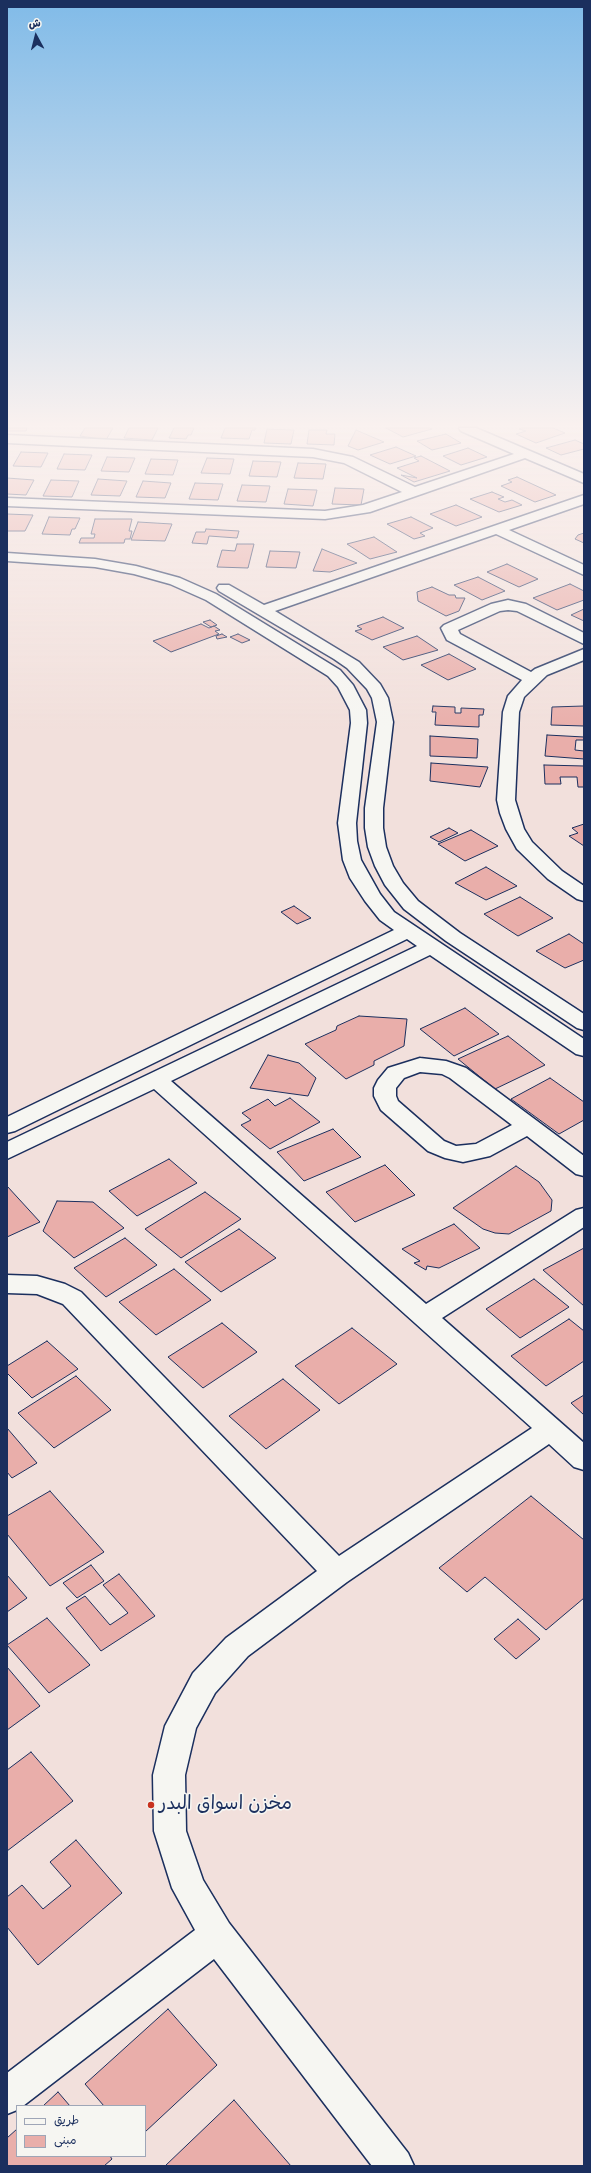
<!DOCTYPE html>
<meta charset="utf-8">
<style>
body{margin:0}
#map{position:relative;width:591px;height:2173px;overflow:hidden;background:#f2e0dc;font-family:Mynerve,"Playpen Sans Arabic",sans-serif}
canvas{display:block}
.frame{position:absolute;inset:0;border:8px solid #1b2f5e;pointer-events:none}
.legend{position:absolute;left:16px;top:2105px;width:130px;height:52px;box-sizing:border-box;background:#f6f6f2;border:1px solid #9ea6b7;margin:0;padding:5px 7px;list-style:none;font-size:12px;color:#1b2f5e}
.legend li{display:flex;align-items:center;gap:8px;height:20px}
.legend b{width:20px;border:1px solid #9ea6b7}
.north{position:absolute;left:16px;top:16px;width:40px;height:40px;-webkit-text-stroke:3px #f6f6f2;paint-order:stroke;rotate:353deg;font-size:11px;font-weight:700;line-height:16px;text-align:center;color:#1b2f5e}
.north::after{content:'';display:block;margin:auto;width:14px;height:18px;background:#1b2f5e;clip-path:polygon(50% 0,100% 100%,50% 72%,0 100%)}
</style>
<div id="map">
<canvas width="591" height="2173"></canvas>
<div class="frame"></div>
<ul class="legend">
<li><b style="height:5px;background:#f6f6f2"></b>طريق</li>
<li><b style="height:11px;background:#e9aeaa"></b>مبنى</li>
</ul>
<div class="north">ش</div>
</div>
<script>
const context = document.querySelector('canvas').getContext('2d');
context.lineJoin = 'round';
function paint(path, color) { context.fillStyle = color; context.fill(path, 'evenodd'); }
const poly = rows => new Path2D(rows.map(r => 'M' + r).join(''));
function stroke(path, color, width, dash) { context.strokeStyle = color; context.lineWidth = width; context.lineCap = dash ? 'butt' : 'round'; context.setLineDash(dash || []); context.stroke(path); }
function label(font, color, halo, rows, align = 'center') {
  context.font = font + ' Mynerve,"Playpen Sans Arabic",sans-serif'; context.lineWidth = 3; context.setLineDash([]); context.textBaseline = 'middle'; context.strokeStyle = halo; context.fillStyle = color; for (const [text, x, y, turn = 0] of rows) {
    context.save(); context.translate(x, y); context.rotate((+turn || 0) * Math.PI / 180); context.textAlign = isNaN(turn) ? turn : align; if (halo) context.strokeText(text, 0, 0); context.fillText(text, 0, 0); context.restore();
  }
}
const building = poly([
 [7,428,27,428,26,431,7,431,7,428],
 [85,428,113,428,106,440,80,436,85,428],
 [129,428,158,428,152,440,124,438,129,428],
 [174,428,194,428,191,435,188,435,186,439,169,438,174,428],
 [225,428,256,428,255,430,252,430,249,439,221,438,225,428],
 [386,428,430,428,432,429,403,437,386,428],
 [553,428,565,433,536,443,516,434,526,431,519,429,521,428,553,428],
 [267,429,294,430,291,444,264,443,267,429],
 [309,430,327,430,326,434,335,434,334,445,307,444,309,430],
 [356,430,384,442,358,450,348,446,356,430],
 [446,434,461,443,432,450,417,441,446,434],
 [575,440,584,444,584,449,561,455,546,448,575,440],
 [396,447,416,456,390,464,370,455,396,447],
 [468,448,487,457,461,465,443,456,468,448],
 [21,452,48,453,41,467,13,466,21,452],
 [64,454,92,455,85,470,57,469,64,454],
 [421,456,450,471,414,482,401,475,417,478,397,468,419,461,414,458,421,456],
 [107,457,135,458,129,472,101,471,107,457],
 [207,458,234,459,230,474,201,473,207,458],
 [151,459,178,460,173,475,145,474,151,459],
 [253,461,281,462,277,477,249,476,253,461],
 [298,463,326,464,323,479,294,478,298,463],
 [517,477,556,495,535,502,501,486,512,482,508,480,517,477],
 [7,478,34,480,26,495,7,494,7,478],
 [98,479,127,481,120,496,91,495,98,479],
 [51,480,79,481,72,497,43,496,51,480],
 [143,481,171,483,165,498,136,497,143,481],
 [195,483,223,484,218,500,189,499,195,483],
 [242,485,270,486,266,502,237,501,242,485],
 [335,488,364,489,361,505,332,504,335,488],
 [288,489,317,490,313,506,284,504,288,489],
 [492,492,504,497,498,499,505,502,512,500,522,505,499,512,470,499,492,492],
 [456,505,482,517,456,526,430,514,456,505],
 [7,514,33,515,25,531,7,531,7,514],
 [49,517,80,518,75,529,72,529,70,535,42,534,49,517],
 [411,517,433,528,420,533,425,536,414,539,387,524,411,517],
 [95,519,132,519,129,531,132,531,130,539,125,539,124,543,79,543,81,538,94,538,95,534,91,534,95,519],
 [138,522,172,524,165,541,131,540,138,522],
 [206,529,239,531,237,538,209,536,207,544,192,543,196,532,205,532,206,529],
 [584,533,584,543,575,539,578,535,584,533],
 [374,537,397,552,370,559,347,544,374,537],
 [237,544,254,544,248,568,217,567,222,550,235,551,237,544],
 [322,549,357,563,330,572,313,571,322,549],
 [270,551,300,552,296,568,266,567,270,551],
 [507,564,538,579,519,587,487,572,507,564],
 [478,577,505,591,482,600,454,585,478,577],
 [570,584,584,591,584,600,557,610,533,598,570,584],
 [432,587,449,595,455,595,456,598,465,598,459,611,446,616,418,601,417,592,432,587],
 [584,609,584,621,571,615,584,609],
 [383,617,404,628,372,640,355,631,362,629,357,626,383,617],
 [210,620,217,625,211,627,203,622,210,620],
 [201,624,209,628,214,626,220,630,215,631,219,634,171,652,153,641,201,624],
 [222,634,227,637,217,639,216,636,222,634],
 [238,634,250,640,242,643,230,637,238,634],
 [417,636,438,650,403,660,383,647,417,636],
 [449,654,476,669,448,680,421,665,449,654],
 [433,706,455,707,455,713,461,713,461,708,484,709,483,715,479,715,479,727,435,725,436,712,432,712,433,706],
 [584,706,584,726,551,725,552,707,584,706],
 [547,735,584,737,584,740,576,740,575,750,584,751,584,759,545,756,547,735],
 [430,736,478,739,477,758,430,756,430,736],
 [431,763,488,767,480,787,430,781,431,763],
 [544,765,584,766,584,787,578,787,577,777,560,777,561,784,545,784,544,765],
 [584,824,584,846,569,836,578,833,572,828,584,824],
 [449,828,458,833,439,842,430,837,449,828],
 [471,830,498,846,465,861,438,844,471,830],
 [486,867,517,886,486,900,455,883,486,867],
 [520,897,553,918,518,936,484,914,520,897],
 [294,906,311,918,297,924,281,912,294,906],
 [569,934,584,944,584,960,565,968,536,951,569,934],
 [465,1008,499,1034,454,1056,420,1029,465,1008],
 [359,1016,407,1019,404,1046,374,1061,374,1065,346,1079,305,1044,336,1030,337,1026,359,1016],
 [508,1036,545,1065,495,1089,458,1059,508,1036],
 [268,1055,299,1063,316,1078,308,1096,250,1088,268,1055],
 [550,1078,584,1102,584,1120,559,1134,511,1099,550,1078],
 [290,1098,320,1122,270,1149,241,1125,251,1120,242,1113,268,1099,275,1106,290,1098],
 [333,1129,361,1157,304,1181,277,1152,333,1129],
 [169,1159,197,1183,137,1216,109,1191,169,1159],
 [385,1165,415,1195,355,1222,326,1192,385,1165],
 [516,1166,539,1182,552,1200,551,1211,509,1234,495,1233,483,1229,453,1208,516,1166],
 [7,1186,40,1222,7,1237,7,1186],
 [205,1192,241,1219,181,1258,145,1229,205,1192],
 [57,1201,93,1202,124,1228,74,1258,43,1231,57,1201],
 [454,1224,480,1248,439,1268,427,1266,426,1270,414,1263,420,1261,402,1249,454,1224],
 [239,1229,276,1258,221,1292,185,1262,239,1229],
 [125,1238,157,1265,106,1297,74,1268,125,1238],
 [584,1248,584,1306,543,1270,584,1248],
 [174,1269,211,1300,156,1335,119,1302,174,1269],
 [534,1279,569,1307,520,1338,486,1309,534,1279],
 [569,1319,584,1331,584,1361,546,1386,511,1356,569,1319],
 [222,1323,257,1352,203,1388,168,1357,222,1323],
 [352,1328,397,1364,339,1404,295,1366,352,1328],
 [47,1341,78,1369,32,1398,7,1373,7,1366,47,1341],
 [76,1376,111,1410,54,1448,18,1413,76,1376],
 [283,1379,320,1410,266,1449,229,1416,283,1379],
 [584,1395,584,1415,571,1403,584,1395],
 [7,1428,37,1463,12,1478,7,1472,7,1428],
 [50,1491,104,1552,50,1586,7,1534,7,1516,50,1491],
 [531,1496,584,1540,584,1598,546,1630,485,1577,467,1592,439,1568,531,1496],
 [91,1565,104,1581,77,1598,63,1583,91,1565],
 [119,1574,155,1616,101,1651,66,1608,85,1596,110,1625,128,1613,103,1585,119,1574],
 [7,1575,27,1598,7,1612,7,1575],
 [47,1618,90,1665,49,1693,7,1645,47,1618],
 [518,1619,540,1639,516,1659,494,1639,518,1619],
 [7,1667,40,1706,7,1730,7,1667],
 [31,1752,73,1801,7,1851,7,1770,31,1752],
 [76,1840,122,1893,38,1965,7,1927,7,1897,22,1885,43,1909,71,1886,50,1862,76,1840],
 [168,2009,217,2065,145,2132,145,2106,104,2106,85,2084,168,2009],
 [58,2092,70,2106,43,2106,58,2092],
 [234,2100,291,2166,165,2166,234,2100],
 [17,2129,17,2156,110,2156,112,2159,104,2166,7,2166,7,2138,17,2129]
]);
paint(building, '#e9aeaa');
stroke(building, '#1b2f5e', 1);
const minor = poly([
 [459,428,476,428,584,474,584,483,525,458,370,512,325,519,7,506,7,498,325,511,363,505,402,492,344,463,313,457,7,443,7,435,313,449,353,457,415,487,514,454,461,431,459,428],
 [584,495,584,504,509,530,584,565,584,575,496,534,275,611,359,662,380,684,388,698,393,722,383,808,383,828,386,847,393,866,403,883,418,901,460,933,584,1014,584,1030,577,1028,446,941,404,909,385,885,375,866,368,847,365,828,365,808,377,722,372,698,367,689,347,668,334,659,219,591,217,588,219,585,229,585,264,605,584,495],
 [7,553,95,559,136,566,180,578,216,594,340,670,353,685,366,710,367,723,356,823,357,841,361,860,380,894,394,912,584,1039,584,1056,576,1054,430,955,171,1081,426,1304,576,1210,584,1208,584,1227,442,1318,584,1443,584,1470,574,1467,549,1444,347,1582,248,1656,215,1693,196,1728,185,1775,186,1831,203,1880,229,1923,408,2153,414,2166,372,2166,214,1959,23,2106,17,2106,17,2110,7,2114,7,2073,195,1930,172,1888,154,1831,153,1775,165,1726,193,1673,226,1638,317,1571,63,1304,37,1294,7,1293,7,1275,37,1276,65,1284,81,1292,339,1556,532,1428,154,1089,7,1159,7,1142,417,946,407,939,15,1131,7,1133,7,1117,394,930,380,920,365,901,350,878,343,860,338,823,351,723,350,710,338,687,328,676,206,600,170,584,134,574,95,567,7,561,7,553],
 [508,600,526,604,584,633,584,644,517,611,508,610,500,611,458,630,460,634,531,672,535,669,584,649,584,660,547,675,524,697,519,712,515,800,524,829,532,842,562,871,584,886,584,901,577,899,548,879,517,849,506,829,500,813,497,800,503,712,508,696,522,680,447,640,441,628,444,625,491,604,508,600],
 [420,1058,446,1061,466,1068,584,1156,584,1176,576,1174,527,1136,490,1156,463,1162,445,1158,428,1151,381,1110,374,1096,374,1088,378,1080,388,1068,420,1058],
 [420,1072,442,1074,450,1078,512,1125,476,1144,456,1146,444,1141,398,1101,396,1096,396,1088,404,1078,420,1072]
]);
stroke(minor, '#1b2f5e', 3);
paint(minor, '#f6f6f2');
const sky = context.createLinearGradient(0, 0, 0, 732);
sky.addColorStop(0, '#81bbe8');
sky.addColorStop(0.58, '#f9f1ef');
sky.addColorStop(1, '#f9f1ef00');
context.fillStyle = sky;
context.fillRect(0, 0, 591, 732);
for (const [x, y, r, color] of [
 [151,1805,4,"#c8321e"]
]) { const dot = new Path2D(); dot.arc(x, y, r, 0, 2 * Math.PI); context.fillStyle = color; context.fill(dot); stroke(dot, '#f6f6f2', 1.5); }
label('19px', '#1b2f5e', '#f6f6f2', [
 ["مخزن اسواق البدر",159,1805]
], 'left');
</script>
